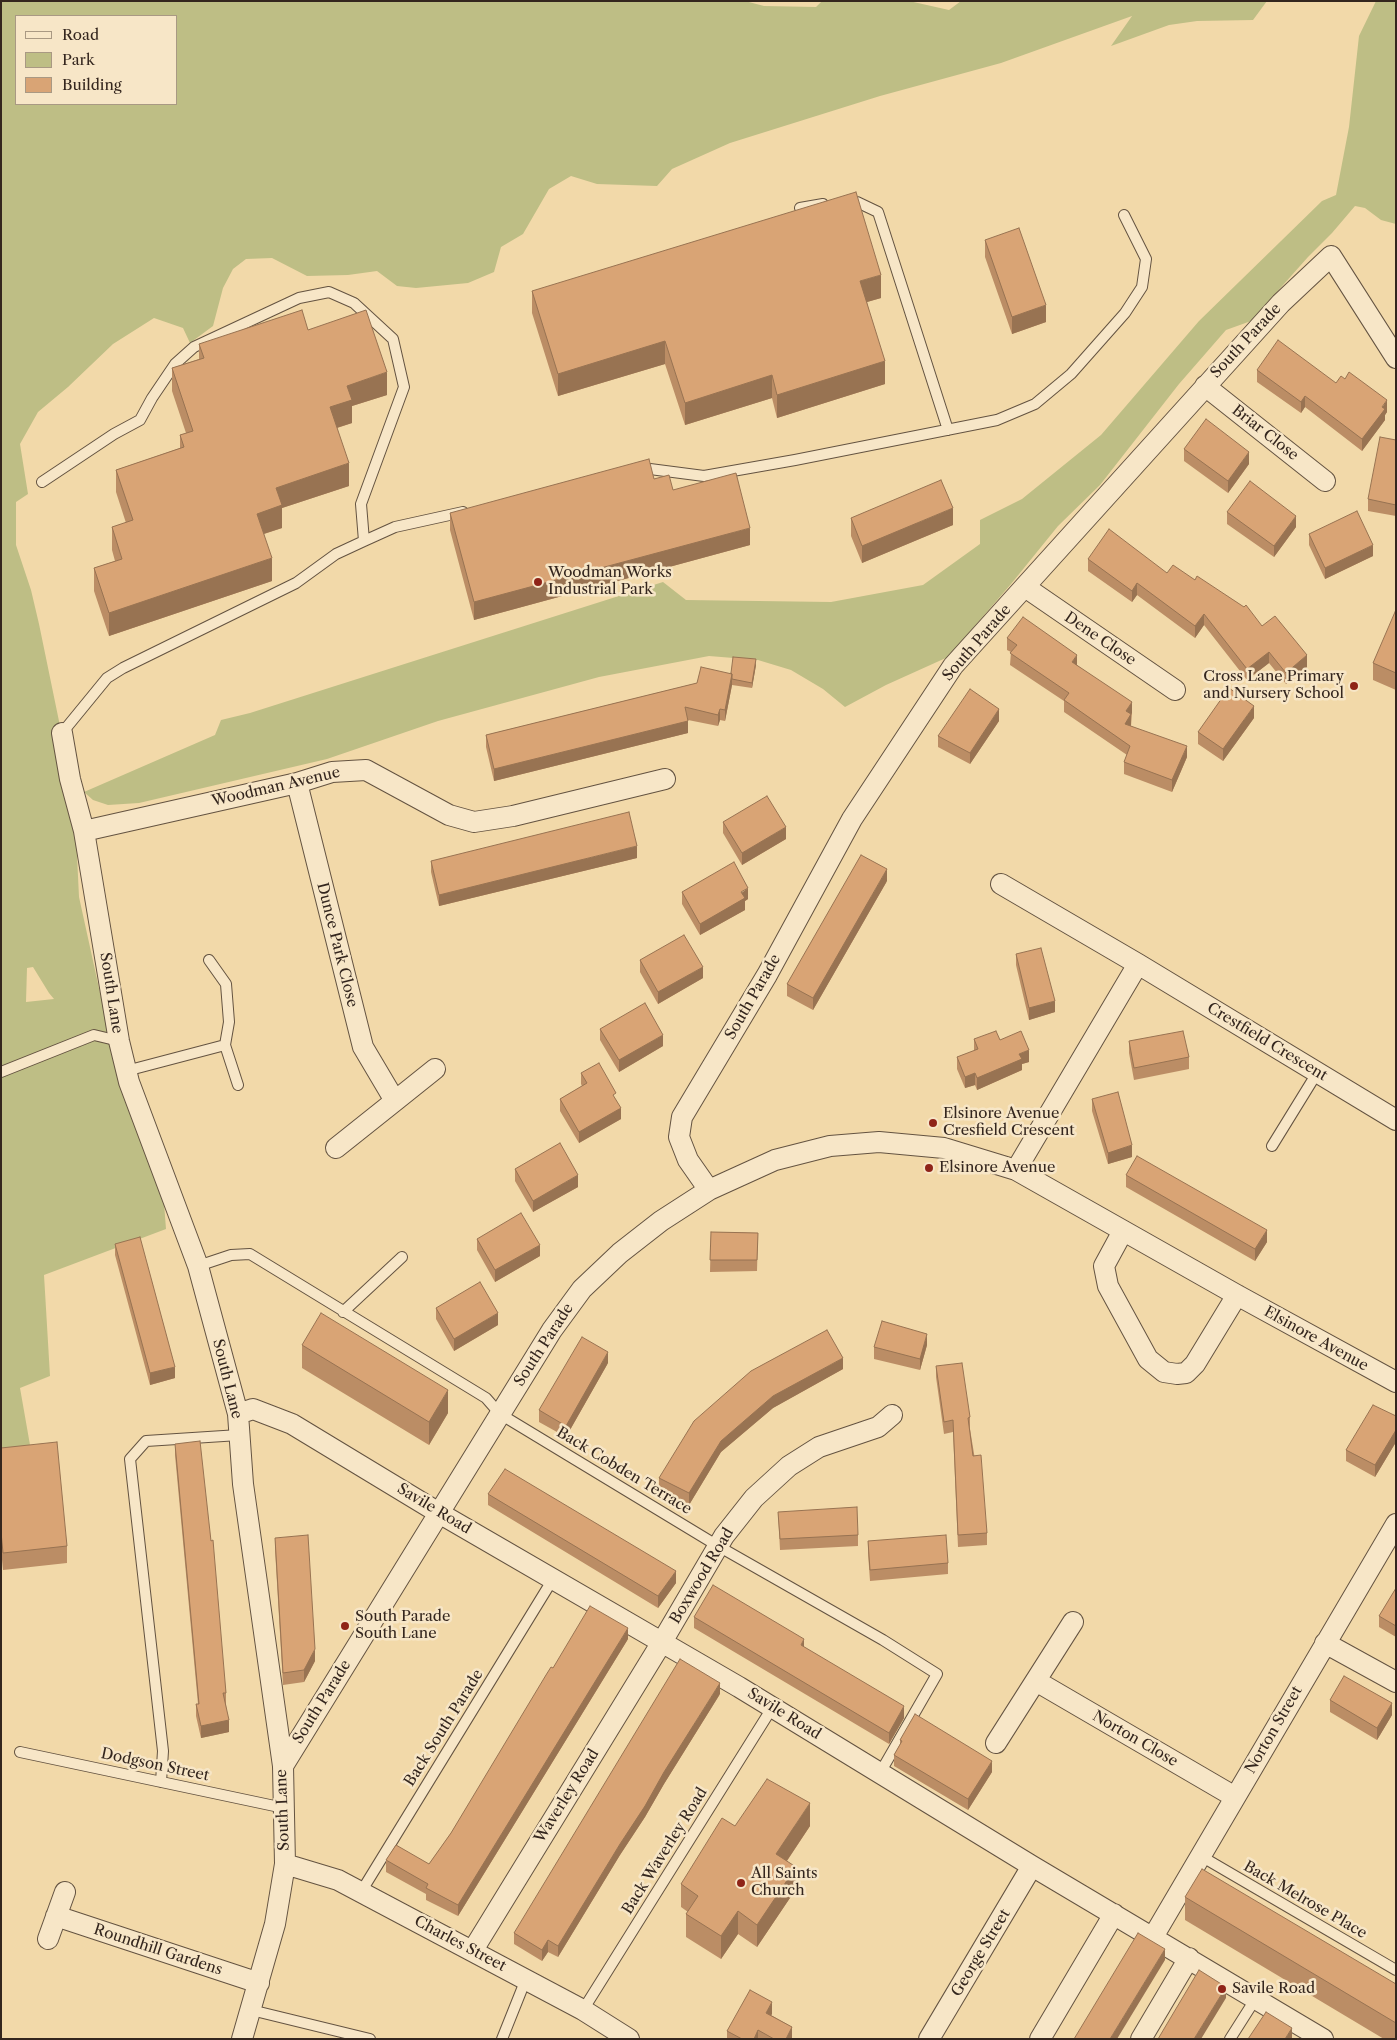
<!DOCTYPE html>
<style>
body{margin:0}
#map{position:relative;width:1397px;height:2040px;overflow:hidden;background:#f2d9a9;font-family:"Libre Caslon Text",serif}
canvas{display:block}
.frame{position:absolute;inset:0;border:2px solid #34261e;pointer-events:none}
.legend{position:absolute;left:15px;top:15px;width:162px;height:90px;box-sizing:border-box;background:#f7e6c7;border:1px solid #a99983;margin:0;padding:6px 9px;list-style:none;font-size:15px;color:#34261e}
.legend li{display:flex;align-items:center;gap:10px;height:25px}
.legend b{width:25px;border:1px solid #a99983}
</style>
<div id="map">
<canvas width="1397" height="2040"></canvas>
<div class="frame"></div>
<ul class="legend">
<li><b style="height:6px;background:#f7e6c7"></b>Road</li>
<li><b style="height:14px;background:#bebe85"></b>Park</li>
<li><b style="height:14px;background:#d9a475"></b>Building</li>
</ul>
</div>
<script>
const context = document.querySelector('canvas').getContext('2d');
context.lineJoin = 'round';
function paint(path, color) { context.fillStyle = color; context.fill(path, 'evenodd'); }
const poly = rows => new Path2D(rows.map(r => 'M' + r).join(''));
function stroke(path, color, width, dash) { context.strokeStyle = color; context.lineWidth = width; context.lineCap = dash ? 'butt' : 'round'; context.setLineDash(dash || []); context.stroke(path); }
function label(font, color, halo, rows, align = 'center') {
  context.font = font + ' "Libre Caslon Text",serif'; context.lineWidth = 5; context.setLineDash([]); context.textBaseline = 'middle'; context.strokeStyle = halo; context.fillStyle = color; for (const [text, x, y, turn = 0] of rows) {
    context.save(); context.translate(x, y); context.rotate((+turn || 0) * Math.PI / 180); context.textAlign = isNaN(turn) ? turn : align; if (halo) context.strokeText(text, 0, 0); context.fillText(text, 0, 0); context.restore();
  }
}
paint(poly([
 [1,1,745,1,764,6,816,7,822,1,909,1,949,10,961,1,1267,1,1253,20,1197,21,1169,25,1111,46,1132,16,1001,63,880,96,730,143,672,169,657,186,597,184,571,176,549,189,523,234,501,247,494,272,468,283,416,288,397,286,377,271,348,275,307,276,272,258,246,259,233,269,223,288,213,326,190,343,183,328,154,318,113,344,68,387,38,412,20,444,28,494,16,502,16,545,31,590,39,624,74,794,79,897,104,1011,163,1190,166,1229,44,1275,50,1376,20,1388,30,1445,1,1450],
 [16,16,176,16,176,104,16,104],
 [33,967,49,993,54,999,26,1002,27,968],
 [1376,1,1396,1,1396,224,1381,220,1365,208,1355,206,1332,233,1308,257,1251,321,1226,330,1179,384,1100,485,1058,526,1011,584,948,657,886,685,845,707,823,689,791,670,758,660,709,656,599,677,438,721,327,759,139,803,108,805,93,800,84,792,215,735,221,720,250,713,663,582,686,600,831,602,923,585,980,544,980,520,1022,499,1101,435,1199,321,1322,201,1336,195,1349,127,1359,36]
]), '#bebe85');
const lane = poly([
 [848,202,857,202,878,212,948,430],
 [800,208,823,204],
 [638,472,650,469,704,476,795,460,997,420,1035,404,1071,374,1125,313,1142,287,1146,259,1124,215],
 [42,482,114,434,140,420,152,398,175,364,194,347,299,298,329,292,354,303,393,339,404,387,361,504,364,541],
 [62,733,107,678,123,668,296,583,336,554,364,541,395,527,463,512],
 [225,1045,238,1085],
 [126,1071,225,1045,229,1022,226,984,209,960],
 [1,1072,94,1035,119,1041],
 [1272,1146,1317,1073],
 [198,1266,231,1255,250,1254,486,1398,500,1414,718,1546,883,1640,937,1674,880,1773],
 [343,1312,402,1257],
 [20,1752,284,1808],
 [161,1782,163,1751,130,1459,146,1441,239,1435],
 [1199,1855,1396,1970],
 [361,1892,553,1579],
 [251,2010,370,2039],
 [583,2010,772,1708],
 [502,2039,526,1979],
 [1230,2039,1256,1998]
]);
const street = poly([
 [1205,386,1325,481],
 [1025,587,1175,690],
 [62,733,70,779,84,831,119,1041,129,1082,198,1266,238,1414,243,1484,283,1766,285,1864,275,1924,242,2039],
 [297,783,363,1047,395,1101,435,1069],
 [84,831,297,783,332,772,366,770,449,815,474,822,513,816,665,779],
 [1001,884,1138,964,1396,1120],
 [336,1148,395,1101],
 [1016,1170,1138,964],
 [709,1190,688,1160,679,1137,682,1117,767,975,852,819,953,666,1281,303,1331,256,1396,358],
 [1123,1231,1104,1266,1108,1286,1148,1359,1164,1372,1177,1374,1186,1373,1195,1364,1237,1295],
 [238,1414,253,1409,292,1424,439,1513,739,1687,1032,1866,1323,2039],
 [1325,1643,1396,1682],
 [1036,1681,1235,1797],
 [996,1743,1073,1622],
 [283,1766,552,1330,582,1289,620,1253,661,1221,709,1190,775,1160,830,1146,879,1142,944,1148,1016,1170,1237,1295,1396,1382],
 [285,1864,338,1880,583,2010,629,2039],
 [56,1916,259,1983],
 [1153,1937,1396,1524],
 [48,1939,65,1892],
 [473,1950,662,1642,724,1536,754,1498,789,1466,819,1447,878,1427,892,1415],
 [929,2039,1032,1866],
 [1040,2039,1114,1914],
 [1141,2039,1189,1958]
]);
stroke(lane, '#645341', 12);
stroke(street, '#645341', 22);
stroke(lane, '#f7e6c7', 10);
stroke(street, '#f7e6c7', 20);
paint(poly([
 [985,240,1046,322,1012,334,985,257],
 [532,291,881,298,867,302,885,384,777,418,772,398,685,425,665,364,558,396,532,313],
 [308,330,387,395,352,406,352,423,337,428,349,486,282,508,282,528,264,534,272,581,109,636,94,591,94,568,115,561,112,550,112,527,126,523,116,492,116,470,180,448,180,435,186,433,172,391,172,368,199,359,199,344],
 [1257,370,1336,383,1387,412,1385,415,1385,420,1362,451,1305,407,1301,413,1257,382],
 [1396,440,1396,516,1368,511,1368,499],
 [1184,449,1249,464,1228,493,1184,461],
 [654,479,673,490,750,545,474,620,450,530,450,513],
 [1227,512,1296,527,1274,557,1227,524],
 [851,518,953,525,862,563,851,536],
 [1309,534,1373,556,1325,579,1309,545],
 [1088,559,1167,573,1195,580,1262,626,1307,667,1286,684,1269,663,1247,680,1204,625,1195,638,1137,595,1132,602,1088,571],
 [1396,613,1396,690,1373,680,1373,663],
 [1007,638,1077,665,1132,713,1131,726,1187,757,1172,792,1124,774,1124,762,1127,755,1064,712,1064,701,1010,665,1011,652,1007,650],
 [756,665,752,688,732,685,725,721,720,720,718,726,688,720,688,733,494,781,486,747,486,735,697,683],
 [1254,718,1223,761,1198,744,1198,732],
 [999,721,970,764,938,747,938,736],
 [723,822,786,839,742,865,723,833],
 [637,858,439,906,431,872,431,861],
 [887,881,813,1010,787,996,787,984],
 [682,892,748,899,745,901,745,910,700,935,682,904],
 [1016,954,1055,1012,1029,1020,1016,965],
 [640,960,703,978,658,1004,640,972],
 [600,1029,663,1046,619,1072,600,1040],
 [974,1039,1000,1040,1029,1062,1022,1064,1022,1070,977,1090,975,1085,965,1088,957,1069,957,1057,974,1051],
 [1129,1041,1189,1057,1189,1069,1134,1080,1129,1053],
 [581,1073,616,1100,621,1119,579,1143,560,1111,560,1099,582,1086,581,1084],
 [1092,1099,1132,1157,1108,1164,1092,1111],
 [515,1169,578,1187,533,1212,515,1181],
 [1126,1175,1267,1242,1255,1261,1126,1187],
 [711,1232,758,1233,757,1271,710,1272],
 [477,1239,540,1256,495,1282,477,1250],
 [115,1244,175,1378,150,1385,115,1255],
 [436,1308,498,1325,454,1351,436,1319],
 [302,1345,448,1413,429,1445,302,1368],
 [927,1345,920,1370,874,1359,874,1347],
 [608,1363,566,1437,539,1422,539,1410],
 [936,1366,970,1417,970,1429,987,1533,987,1545,958,1547,953,1432,944,1434,936,1377],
 [843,1369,773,1408,721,1452,689,1505,659,1490,659,1478,751,1371],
 [1396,1416,1396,1442,1375,1477,1346,1461,1346,1450],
 [175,1444,226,1693,226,1705,229,1732,201,1738,196,1716,196,1704,198,1704,175,1455],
 [1,1448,67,1546,67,1563,3,1570,1,1549],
 [488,1494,676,1583,658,1608,488,1505],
 [778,1512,858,1535,858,1546,780,1550],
 [275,1538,315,1661,304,1682,283,1685,275,1549],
 [868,1541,948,1563,948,1574,870,1581,868,1553],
 [1396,1588,1396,1637,1379,1627,1379,1616],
 [694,1617,804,1647,904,1718,889,1744,694,1628],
 [628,1639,458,1916,426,1900,426,1894,386,1872,386,1860,429,1864,451,1833,553,1668],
 [720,1694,664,1784,645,1817,620,1855,558,1957,548,1952,542,1961,514,1944,514,1933],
 [1330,1700,1392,1715,1377,1740,1330,1712],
 [900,1740,992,1772,968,1810,894,1766,894,1755,900,1744],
 [735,1826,810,1826,787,1861,796,1889,757,1947,738,1934,721,1959,686,1937,686,1914,688,1912,681,1907,681,1884],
 [1185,1897,1396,1984,1396,2039,1384,2039,1185,1920],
 [772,2014,771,2015,792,2027,792,2039,727,2039,727,2031]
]), '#bb8d65');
paint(poly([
 [881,275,881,298,860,304,860,281],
 [1046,305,1046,322,1012,334,1012,317],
 [665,341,665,364,558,396,558,374],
 [885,361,885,384,777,418,777,395],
 [387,372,387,395,352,406,352,423,330,430,330,407,347,386],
 [772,375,772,398,685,425,685,403],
 [1305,396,1305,407,1301,413,1301,402],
 [1387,400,1387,412,1385,415,1385,420,1362,451,1362,439],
 [1249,452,1249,464,1228,493,1228,481],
 [349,463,349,486,282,508,282,528,257,536,257,514,276,488],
 [953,508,953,525,862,563,862,546],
 [1296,516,1296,527,1274,557,1274,546],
 [750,528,750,545,474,620,474,602],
 [1373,545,1373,556,1325,579,1325,568],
 [272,558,272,581,109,636,109,613],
 [1137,583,1137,595,1132,602,1132,591],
 [1204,614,1204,625,1195,638,1195,626],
 [1269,652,1269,663,1247,680,1247,669],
 [1077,655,1077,667,1072,662],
 [1307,655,1307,667,1286,684,1286,673],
 [756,659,756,665,752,688,752,683],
 [732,674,732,685,725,721,725,710],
 [1132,702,1132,713,1126,722,1126,711],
 [1254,706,1254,718,1223,761,1223,749],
 [720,709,720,720,718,726,718,715],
 [999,709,999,721,970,764,970,753],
 [1131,714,1131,726,1125,724],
 [688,721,688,733,494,781,494,769],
 [1187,746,1187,757,1172,792,1172,780],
 [786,827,786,839,742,865,742,853],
 [637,846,637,858,439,906,439,895],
 [887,869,887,881,813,1010,813,998],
 [748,888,748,899,745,901,745,910,700,935,700,924],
 [703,967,703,978,658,1004,658,992],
 [1055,1001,1055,1012,1029,1020,1029,1008],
 [663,1035,663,1046,619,1072,619,1060],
 [1029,1050,1029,1062,1022,1064,1022,1070,977,1090,977,1078,1019,1054],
 [975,1073,975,1085,965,1088,965,1077],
 [621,1108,621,1119,579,1143,579,1132],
 [1132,1145,1132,1157,1108,1164,1108,1153],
 [578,1175,578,1187,533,1212,533,1201],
 [1267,1230,1267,1242,1255,1261,1255,1249],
 [540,1245,540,1256,495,1282,495,1270],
 [498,1313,498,1325,454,1351,454,1339],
 [927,1334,927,1345,920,1370,920,1359],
 [608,1352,608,1363,566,1437,566,1426],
 [843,1358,843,1369,773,1408,721,1452,689,1505,689,1493,721,1441,773,1396],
 [175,1367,175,1378,150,1385,150,1373],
 [448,1390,448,1413,429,1445,429,1422],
 [1396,1430,1396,1442,1375,1477,1375,1465],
 [676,1571,676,1583,658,1608,658,1596],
 [628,1628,628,1639,458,1916,458,1905],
 [804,1639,804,1650,801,1645],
 [315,1649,315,1661,304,1682,304,1670],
 [720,1683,720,1694,664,1784,645,1817,620,1855,558,1957,558,1946,664,1772],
 [1392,1703,1392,1715,1377,1740,1377,1728],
 [904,1706,904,1718,889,1744,889,1733],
 [229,1720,229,1732,201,1738,201,1726],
 [992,1761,992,1772,968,1810,968,1799],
 [810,1803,810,1826,776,1877,776,1854],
 [796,1867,796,1889,757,1947,757,1925],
 [738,1911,738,1934,721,1959,721,1936],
 [548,1940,548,1952,542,1961,542,1950],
 [1165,1949,1165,1960,1117,2039,1110,2039],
 [1226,1987,1226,1998,1201,2039,1194,2039],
 [772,2002,772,2014,766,2024,766,2013],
 [792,2027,792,2039,786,2039],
 [1292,2028,1292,2039,1285,2039],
 [758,2030,758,2039,754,2039]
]), '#987352');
const building = poly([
 [856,192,881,275,860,281,885,361,777,395,772,375,685,403,665,341,558,374,532,291,856,192],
 [1019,228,1046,305,1012,317,985,240,1019,228],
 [302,310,308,330,366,310,387,372,347,386,352,400,330,407,349,463,276,488,282,505,257,514,272,558,109,613,94,568,122,559,112,527,133,520,116,470,184,447,180,435,193,431,172,368,204,358,199,344,302,310],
 [1278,340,1336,383,1341,376,1345,379,1349,372,1387,400,1382,407,1385,409,1362,439,1305,396,1301,402,1257,370,1278,340],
 [1206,419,1249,452,1228,481,1184,449,1206,419],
 [1380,437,1396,440,1396,505,1368,499,1380,437],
 [649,459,654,479,669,475,673,490,736,473,750,528,474,602,450,513,649,459],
 [941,480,953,508,862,546,851,518,941,480],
 [1250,481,1296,516,1274,546,1227,512,1250,481],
 [1357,511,1373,545,1325,568,1309,534,1357,511],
 [1109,529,1167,573,1173,565,1195,580,1197,576,1244,607,1246,605,1262,626,1275,616,1307,655,1286,673,1269,652,1247,669,1204,614,1195,626,1137,583,1132,591,1088,559,1109,529],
 [1395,612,1396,613,1396,673,1373,663,1395,612],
 [1023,617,1077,655,1072,662,1132,702,1126,711,1131,714,1125,724,1187,746,1172,780,1124,762,1130,746,1064,700,1069,693,1010,653,1017,645,1007,638,1023,617],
 [733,657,756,659,752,683,732,679,732,674,731,673,733,657],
 [701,667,732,674,725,710,720,709,718,715,685,707,688,721,494,769,486,735,697,683,701,667],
 [1229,688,1254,706,1223,749,1198,732,1229,688],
 [970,689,999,709,970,753,938,736,970,689],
 [767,796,786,827,742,853,723,822,767,796],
 [629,812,637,846,439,895,431,861,629,812],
 [861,855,887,869,813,998,787,984,861,855],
 [734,862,748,888,741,892,745,898,700,924,682,892,734,862],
 [684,935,703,967,658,992,640,960,684,935],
 [1041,948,1055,1001,1029,1008,1016,954,1041,948],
 [645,1003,663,1035,619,1060,600,1029,645,1003],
 [996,1031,1000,1040,1021,1031,1029,1050,1019,1054,1022,1059,977,1078,975,1073,965,1077,957,1057,978,1049,974,1039,996,1031],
 [1183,1031,1189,1057,1134,1068,1129,1041,1183,1031],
 [599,1063,616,1093,613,1095,621,1108,579,1132,560,1099,587,1083,581,1073,599,1063],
 [1118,1092,1132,1145,1108,1153,1092,1099,1118,1092],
 [560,1143,578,1175,533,1201,515,1169,560,1143],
 [1137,1156,1267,1230,1255,1249,1126,1175,1137,1156],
 [521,1213,540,1245,495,1270,477,1239,521,1213],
 [711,1232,758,1233,757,1260,710,1260,711,1232],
 [140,1237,175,1367,150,1373,115,1244,140,1237],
 [480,1282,498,1313,454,1339,436,1308,480,1282],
 [321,1313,448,1390,429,1422,302,1345,321,1313],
 [882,1321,927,1334,920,1359,874,1347,882,1321],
 [827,1330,843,1358,773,1396,721,1441,689,1493,659,1478,694,1421,751,1371,827,1330],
 [582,1337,608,1352,566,1426,539,1410,582,1337],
 [962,1363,970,1417,968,1418,973,1456,981,1455,987,1533,958,1535,953,1420,944,1422,936,1366,962,1363],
 [1373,1405,1396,1416,1396,1430,1375,1465,1346,1450,1373,1405],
 [200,1441,211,1541,213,1540,226,1693,223,1693,229,1720,201,1726,196,1704,199,1704,175,1444,200,1441],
 [57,1442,67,1546,3,1553,1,1532,1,1448,57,1442],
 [505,1469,676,1571,658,1596,488,1494,505,1469],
 [857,1507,858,1535,780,1539,778,1512,857,1507],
 [308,1535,315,1649,304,1670,283,1673,275,1538,308,1535],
 [946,1535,948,1563,870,1570,868,1541,946,1535],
 [713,1585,804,1639,801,1645,904,1706,889,1733,694,1617,713,1585],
 [1396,1588,1396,1626,1379,1616,1396,1588],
 [590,1606,628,1628,458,1905,426,1888,428,1884,386,1860,396,1845,429,1864,451,1833,546,1675,551,1667,553,1668,590,1606],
 [680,1659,720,1683,664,1772,645,1806,620,1844,558,1946,548,1940,542,1950,514,1933,680,1659],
 [1344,1676,1392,1703,1377,1728,1330,1700,1344,1676],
 [915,1714,992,1761,968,1799,894,1755,902,1741,900,1740,915,1714],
 [767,1779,810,1803,776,1854,796,1867,757,1925,738,1911,721,1936,686,1914,698,1896,681,1884,722,1818,735,1826,767,1779],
 [1202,1869,1396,1984,1396,2023,1185,1897,1202,1869],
 [1138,1933,1165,1949,1110,2039,1074,2039,1138,1933],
 [1199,1970,1226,1987,1194,2039,1158,2039,1199,1970],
 [750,1990,772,2002,766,2013,792,2027,786,2039,774,2039,758,2030,754,2039,742,2039,727,2031,750,1990],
 [1266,2012,1292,2028,1285,2039,1248,2039,1266,2012]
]);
paint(building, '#d9a475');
stroke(building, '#987352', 1);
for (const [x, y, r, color] of [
 [538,582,5,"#8f2418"],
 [1354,686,5,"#8f2418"],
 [933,1123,5,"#8f2418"],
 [929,1168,5,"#8f2418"],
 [345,1626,5,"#8f2418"],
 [741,1883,5,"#8f2418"],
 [1222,1989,5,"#8f2418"]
]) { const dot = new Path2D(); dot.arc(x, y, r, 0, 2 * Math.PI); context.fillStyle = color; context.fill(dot); stroke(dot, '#f7e6c7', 2); }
label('15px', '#34261e', '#f7e6c7', [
 ["South Parade",1246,341,-47],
 ["Briar Close",1265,433,38],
 ["Dene Close",1100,639,34],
 ["South Parade",977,643,-49],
 ["Woodman Avenue",276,787,-13],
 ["Dunce Park Close",337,945,76],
 ["South Lane",111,993,81],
 ["South Parade",753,997,-60],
 ["Crestfield Crescent",1267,1042,31],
 ["Elsinore Avenue",1316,1339,29],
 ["South Parade",544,1345,-57],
 ["South Lane",227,1379,76],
 ["Back Cobden Terrace",624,1471,31],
 ["Savile Road",434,1509,31],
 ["Boxwood Road",702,1576,-59],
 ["South Parade",322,1702,-58],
 ["Savile Road",784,1714,32],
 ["Back South Parade",444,1728,-58],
 ["Norton Street",1274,1730,-60],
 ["Norton Close",1135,1739,30],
 ["Dodgson Street",155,1765,12],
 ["Waverley Road",567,1796,-58],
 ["South Lane",283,1810,-92],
 ["Back Waverley Road",665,1851,-58],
 ["Back Melrose Place",1305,1900,30],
 ["Charles Street",460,1944,28],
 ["Roundhill Gardens",158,1950,18],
 ["George Street",981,1953,-59]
]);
label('15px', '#34261e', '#f7e6c7', [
 ["Woodman Works",548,573],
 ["Industrial Park",548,590],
 ["Cross Lane Primary",1344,677,"right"],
 ["and Nursery School",1344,694,"right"],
 ["Elsinore Avenue",943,1114],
 ["Cresfield Crescent",943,1131],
 ["Elsinore Avenue",939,1168],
 ["South Parade",355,1617],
 ["South Lane",355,1634],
 ["All Saints",751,1874],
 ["Church",751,1891],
 ["Savile Road",1232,1989]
], 'left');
</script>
